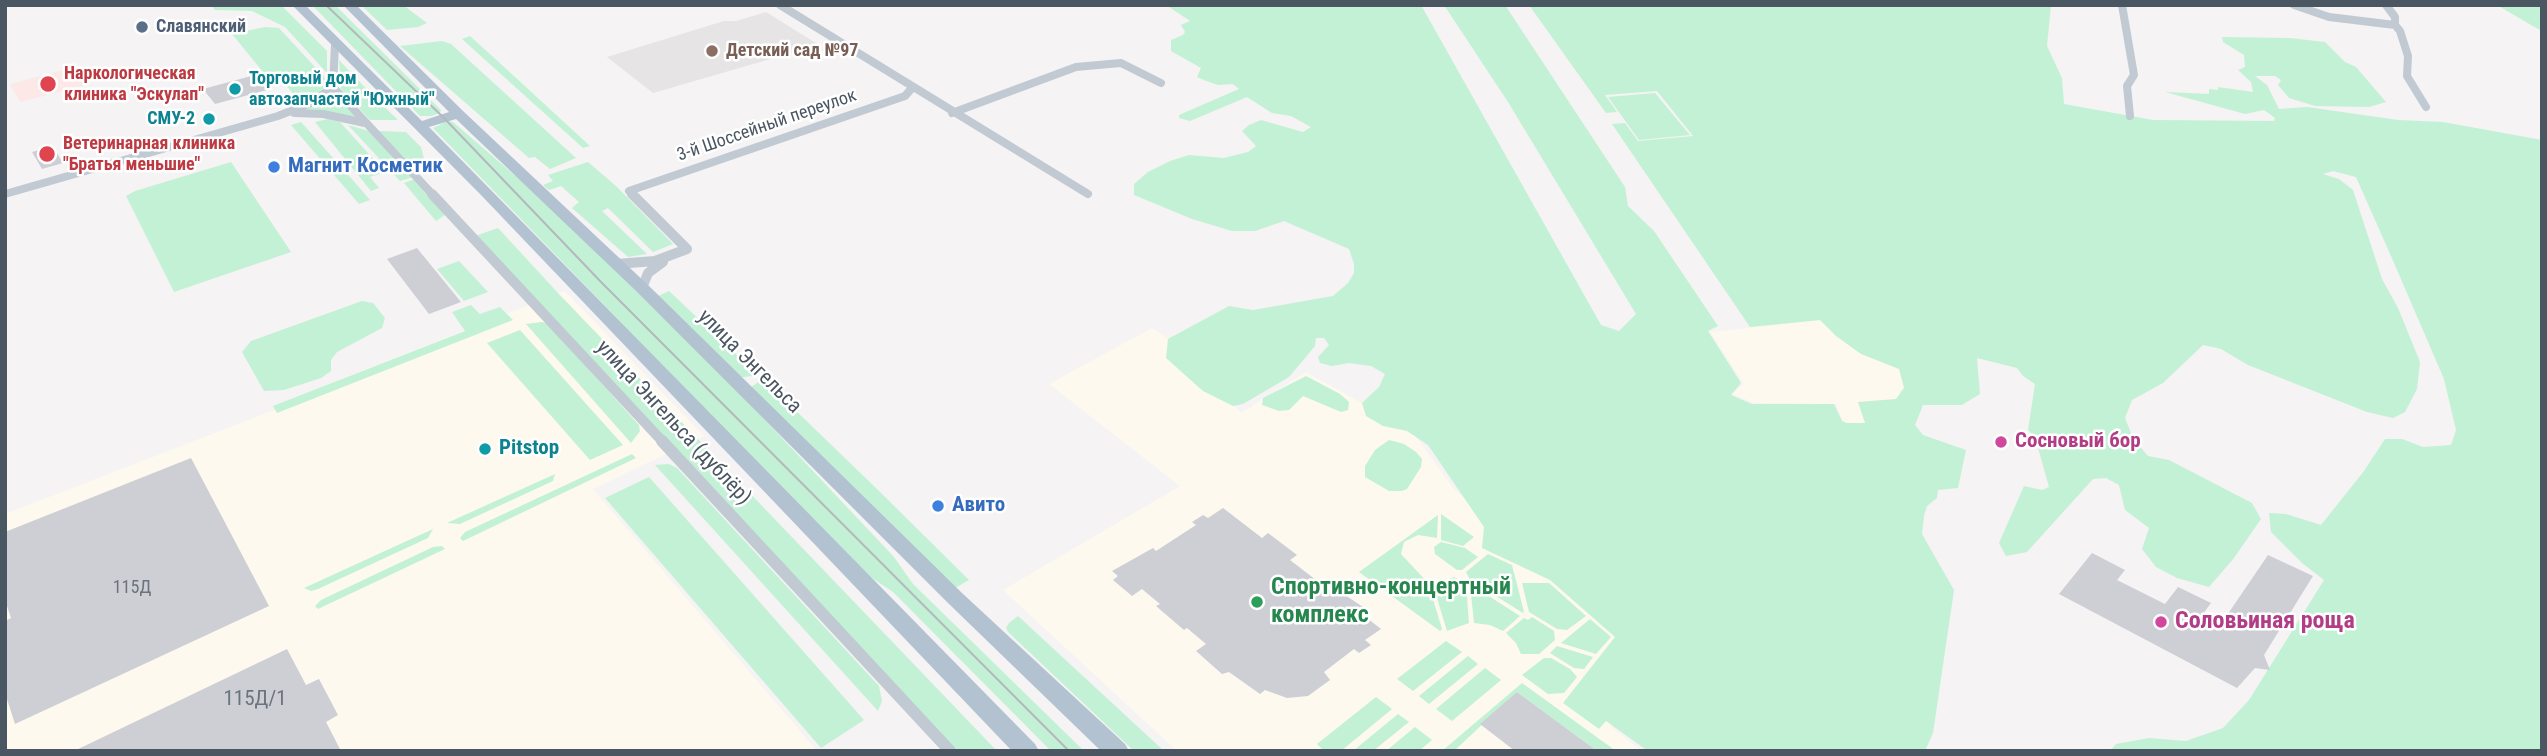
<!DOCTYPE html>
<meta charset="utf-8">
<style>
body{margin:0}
#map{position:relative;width:2547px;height:756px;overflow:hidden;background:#f5f3f3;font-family:"Roboto Condensed",sans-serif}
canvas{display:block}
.frame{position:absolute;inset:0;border:7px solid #4a5661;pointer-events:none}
</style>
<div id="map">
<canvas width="2547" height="756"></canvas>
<div class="frame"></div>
</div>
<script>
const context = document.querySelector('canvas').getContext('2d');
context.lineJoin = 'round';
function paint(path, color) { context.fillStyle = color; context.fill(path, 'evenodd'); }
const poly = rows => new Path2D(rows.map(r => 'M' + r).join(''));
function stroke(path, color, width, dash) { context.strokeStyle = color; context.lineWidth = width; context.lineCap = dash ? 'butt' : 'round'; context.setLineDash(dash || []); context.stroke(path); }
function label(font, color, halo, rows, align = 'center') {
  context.font = font + ' "Roboto Condensed",sans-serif'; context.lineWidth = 5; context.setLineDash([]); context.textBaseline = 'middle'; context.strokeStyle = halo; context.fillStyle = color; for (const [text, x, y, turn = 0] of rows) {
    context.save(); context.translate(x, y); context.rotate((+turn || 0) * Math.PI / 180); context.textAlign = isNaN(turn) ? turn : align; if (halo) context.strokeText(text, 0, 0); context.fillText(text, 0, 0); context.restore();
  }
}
paint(poly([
 [565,291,704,436,593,489,817,751,5,751,5,514,344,383,341,379],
 [1823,320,1900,367,1905,391,1899,390,1902,403,1867,424,1844,423,1836,404,1755,403,1732,394,1744,384,1710,332],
 [1152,328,1168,339,1241,413,1306,372,1412,431,1454,489,1653,668,1610,726,1642,751,1177,751,1003,590,1180,486,1049,384]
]), '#fdf9ef');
paint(poly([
 [766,12,819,45,653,93,607,57,724,21,736,21]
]), '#e6e4e5');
paint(poly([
 [75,67,86,85,20,102,10,84]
]), '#fce8e6');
paint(poly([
 [211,5,281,5,327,51,327,73,285,27,252,11,215,10],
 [312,5,335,5,441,110,440,113,431,116,420,116],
 [361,5,403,5,427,23,418,27,387,30],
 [1166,5,1421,5,1601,325,1619,331,1636,314,1508,102,1444,5,1505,5,1625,187,1628,206,1654,231,1718,326,1708,331,1741,383,1731,395,1752,404,1834,404,1842,421,1847,423,1865,423,1858,402,1896,399,1904,388,1899,369,1861,354,1836,336,1820,320,1750,327,1612,124,1625,123,1638,141,1693,136,1657,91,1605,95,1617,112,1606,113,1529,5,2051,5,2047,46,2062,78,2064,104,2153,120,2274,121,2275,118,2264,110,2245,114,2165,92,2209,94,2209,89,2218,90,2218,87,2253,92,2251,82,2238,70,2245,67,2244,55,2223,42,2222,37,2290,38,2325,42,2345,62,2356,67,2386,102,2369,107,2315,106,2289,98,2278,85,2281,80,2275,76,2255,76,2267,85,2279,109,2307,107,2398,120,2443,122,2542,140,2542,751,2110,751,2116,744,2149,738,2186,741,2223,728,2249,700,2324,580,2302,563,2271,532,2269,513,2286,514,2321,525,2364,471,2385,439,2402,439,2423,447,2451,445,2456,430,2444,379,2391,256,2356,177,2333,171,2323,174,2339,179,2353,190,2382,279,2398,308,2420,362,2417,389,2405,412,2393,418,2367,412,2248,365,2221,349,2203,345,2163,383,2132,400,2125,418,2133,438,2148,456,2169,460,2252,503,2261,519,2234,558,2209,587,2177,578,2156,567,2142,549,2149,528,2125,510,2119,485,2106,478,2093,479,2027,552,2006,556,1999,543,2024,486,2042,490,2049,487,2035,437,2028,430,2035,384,2023,376,2017,368,1977,358,1980,394,1962,405,1923,405,1915,425,1923,435,1966,450,1958,488,1938,490,1937,498,1927,506,1924,516,1922,534,1954,590,1933,733,1925,751,1648,751,1606,721,1599,729,1563,703,1615,637,1550,580,1482,548,1484,527,1428,445,1407,431,1383,426,1366,416,1362,403,1379,387,1385,374,1371,366,1349,363,1332,366,1320,363,1318,357,1329,345,1324,338,1316,338,1315,346,1289,377,1243,404,1233,406,1203,391,1166,358,1168,339,1229,306,1253,310,1333,296,1348,283,1354,273,1354,264,1349,249,1284,221,1255,231,1232,231,1192,219,1134,195,1134,184,1148,172,1170,161,1189,155,1224,158,1248,152,1256,146,1242,131,1249,125,1261,120,1303,132,1311,127,1291,116,1272,113,1247,97,1190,121,1179,118,1179,115,1239,89,1233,84,1218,85,1204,80,1197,77,1201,68,1171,51,1171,40,1183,35,1185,32,1181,25,1190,21],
 [2497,5,2542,5,2542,31,2531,25],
 [265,27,279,28,326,79,326,90,303,106,277,74,267,77,232,34],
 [470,36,515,77,590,146,583,148,462,39],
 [442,41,451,44,576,158,550,169,535,157,529,158,400,46],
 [339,60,373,96,398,120,370,120,341,89],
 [333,92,356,117,301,110,314,105],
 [1655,93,1690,135,1639,140,1608,97],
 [328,119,340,122,385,172,370,177,379,188,371,191,315,122],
 [448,121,453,122,541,198,733,386,894,557,913,584,1084,751,1051,751,893,592,872,578,778,485,433,128],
 [301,122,358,186,370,200,359,204,291,125],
 [348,125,369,131,413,177,400,181],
 [379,131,406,132,421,147,424,159,408,164],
 [231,162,291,252,174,292,126,196,135,191],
 [588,162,616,186,673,244,653,252,608,208,602,211,647,254,628,257,572,208,579,202,561,186,549,190,543,185,553,181,548,175],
 [415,179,448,213,436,221,404,183],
 [498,228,558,293,997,751,955,751,475,236],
 [459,261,488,292,464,301,437,269],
 [669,291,758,375,738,378,656,297],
 [362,301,373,303,385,318,382,328,337,352,331,360,331,371,321,378,284,390,264,391,242,352,251,341],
 [471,305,480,314,500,307,513,320,277,413,273,406,465,331,452,312],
 [542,322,547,323,639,425,640,431,631,443,526,324],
 [520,330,623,445,590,460,487,343],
 [1306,376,1340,394,1349,402,1348,410,1341,412,1303,396,1289,410,1279,411,1262,405,1263,398],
 [763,379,878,490,969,580,955,588,748,389],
 [1389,440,1404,444,1416,452,1422,459,1421,467,1407,489,1402,491,1389,491,1365,477,1365,466,1375,450],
 [632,454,636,458,463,541,460,538,465,532],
 [669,464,677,468,879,686,882,701,878,711,655,465],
 [555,474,553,481,460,524,447,523],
 [649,477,864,720,821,748,605,498],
 [1441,514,1474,537,1463,546,1441,540],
 [1438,515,1437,538,1418,535,1404,542,1401,554,1428,583,1442,629,1440,631,1359,572],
 [433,529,428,538,318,589,311,591,304,588],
 [1441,542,1465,548,1478,557,1462,570,1457,570,1435,554,1434,547],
 [442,546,445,549,318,609,315,606,321,600,433,547],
 [1488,554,1512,565,1524,612,1523,613,1470,580,1466,572],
 [1454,577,1466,584,1469,623,1447,631,1433,585],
 [1522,583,1549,583,1586,616,1567,630,1557,629,1529,612],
 [1470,584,1520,616,1503,631,1490,625,1474,623],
 [1018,616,1164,751,1134,751,1008,632,1006,628,1009,623],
 [1532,617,1554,631,1555,640,1539,654,1521,654,1516,643,1506,633,1524,618,1528,620],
 [1590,619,1611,637,1596,654,1561,643],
 [1446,641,1462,652,1413,691,1397,679],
 [1557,646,1593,657,1584,669,1574,668,1550,653],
 [1468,656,1478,664,1429,704,1419,696],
 [1544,658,1551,658,1570,669,1577,677,1564,693,1548,694,1522,675],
 [1485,668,1501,680,1452,721,1436,709],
 [1522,683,1616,751,1597,751,1517,692,1454,751,1442,751],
 [1376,697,1392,709,1341,751,1324,751,1317,744],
 [1398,714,1409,722,1373,751,1353,751],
 [1415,727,1432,740,1419,751,1386,751]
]), '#c3f1d5');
paint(poly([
 [255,75,267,90,215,104,203,89],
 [53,146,63,163,42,169,32,152],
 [417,248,421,253,461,302,429,314,387,259],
 [191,458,269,606,15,724,5,693,5,621,11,618,5,600,5,532],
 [1223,508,1262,538,1268,533,1297,555,1290,560,1329,590,1333,587,1363,607,1358,611,1381,629,1365,640,1371,645,1359,653,1354,649,1324,672,1330,680,1308,696,1287,698,1265,690,1260,694,1229,672,1222,674,1196,651,1206,644,1187,628,1184,630,1156,606,1160,604,1142,589,1132,596,1113,580,1118,576,1112,571,1153,548,1156,551,1196,525,1192,522,1203,515,1208,518],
 [2092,553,2125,570,2117,580,2165,604,2178,587,2211,603,2200,618,2219,627,2268,555,2313,576,2264,655,2270,670,2255,668,2237,688,2059,594],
 [287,649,306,685,319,679,338,715,326,722,341,751,74,751],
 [1517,692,1597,751,1515,751,1480,724]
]), '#cdcfd5');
stroke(poly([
 [780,5,1088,194],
 [2122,5,2134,75,2127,86,2130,116],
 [2294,5,2329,17,2395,25],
 [2386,5,2395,17,2395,25,2400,31,2408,56,2407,76,2426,107],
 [335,44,333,87,434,196],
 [294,113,323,114,365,123],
 [952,113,1076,67,1121,63,1161,83],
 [5,194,278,116,313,102,333,87],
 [634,196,629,191,905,96,912,88]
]), '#c1cad2', 8);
stroke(poly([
 [432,194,664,443],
 [632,194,687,249],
 [616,264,655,261,687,249],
 [642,288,648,273,663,262]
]), '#c1cad2', 10);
stroke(poly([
 [662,441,950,751]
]), '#c1cad2', 12);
paint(poly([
 [292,5,305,5,422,121,449,112,343,5,356,5,463,111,648,285,962,593,1125,744,1129,751,1101,751,948,603,636,291,456,119,429,127,1035,744,1039,751,1012,751,481,195,292,5]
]), '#b3c2d1');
stroke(poly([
 [326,5,444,118,602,283,1069,751]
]), '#b5b8bd', 2);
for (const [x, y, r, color] of [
 [142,27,7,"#5c6f8a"],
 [712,51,7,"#8d6e63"],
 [48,84,9,"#e0444e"],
 [235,89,7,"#0f9aa8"],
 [209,119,7,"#0f9aa8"],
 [47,154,9,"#e0444e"],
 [274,167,7,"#3f7fe0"],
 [2001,442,7,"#d1479c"],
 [485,449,7,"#0f9aa8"],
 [938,506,7,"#3f7fe0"],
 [1257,602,7,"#2e9e5b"],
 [2161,622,7,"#d1479c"]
]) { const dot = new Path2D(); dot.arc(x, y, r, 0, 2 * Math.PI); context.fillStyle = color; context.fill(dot); stroke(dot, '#fff', 2.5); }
label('bold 18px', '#4e5e75', '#fff', [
 ["Славянский",156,27]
], 'left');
label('bold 18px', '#785e54', '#fff', [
 ["Детский сад №97",726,51]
], 'left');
label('bold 18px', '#be3a42', '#fff', [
 ["Наркологическая",64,74],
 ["клиника \"Эскулап\"",64,95],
 ["Ветеринарная клиника",63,144],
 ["\"Братья меньшие\"",63,165]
], 'left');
label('bold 18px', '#0d838f', '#fff', [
 ["Торговый дом",249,79],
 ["автозапчастей \"Южный\"",249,100],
 ["СМУ-2",195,119,"right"]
], 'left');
label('18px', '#4a5661', '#fff', [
 ["3-й Шоссейный переулок",767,126,-19]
]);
label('18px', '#6b747e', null, [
 ["115Д",132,588]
]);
label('bold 21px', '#366cbe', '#fff', [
 ["Магнит Косметик",288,167],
 ["Авито",952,506]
], 'left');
label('21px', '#4a5661', '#fff', [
 ["улица Энгельса",749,362,45],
 ["улица Энгельса (дублёр)",673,423,47]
]);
label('bold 21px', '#b23c85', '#fff', [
 ["Сосновый бор",2015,442]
], 'left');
label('bold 21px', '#0d838f', '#fff', [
 ["Pitstop",499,449]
], 'left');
label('21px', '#6b747e', null, [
 ["115Д/1",255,700]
]);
label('bold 24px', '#27864d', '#fff', [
 ["Спортивно-концертный",1271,588],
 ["комплекс",1271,616]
], 'left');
label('bold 24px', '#b23c85', '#fff', [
 ["Соловьиная роща",2175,622]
], 'left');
</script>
